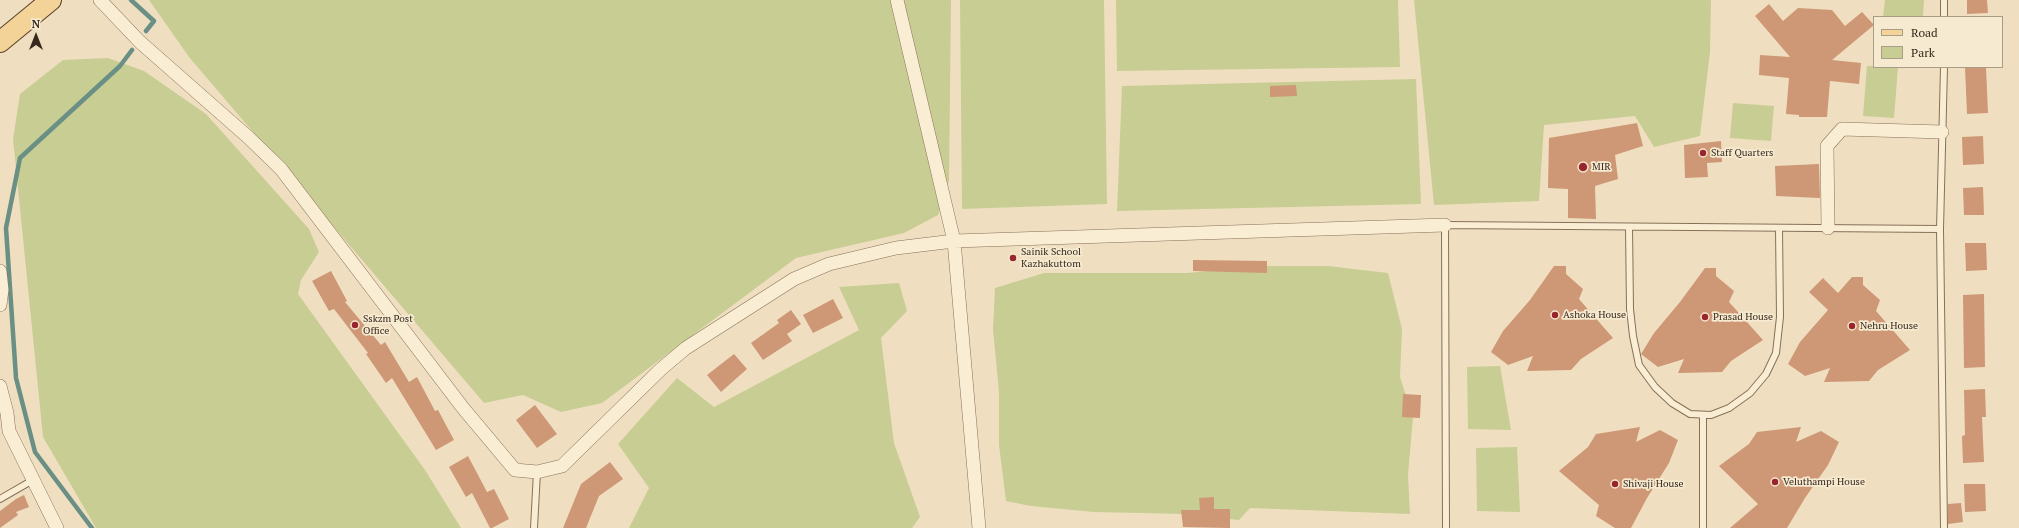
<!DOCTYPE html>
<style>
body{margin:0}
#map{position:relative;width:2019px;height:528px;overflow:hidden;background:#efdfc0;font-family:"PT Serif",serif}
canvas{display:block}
.legend{position:absolute;left:1873px;top:16px;width:130px;height:52px;box-sizing:border-box;background:#f6ead0;border:1px solid #aa9d88;margin:0;padding:5px 7px;list-style:none;font-size:12px;color:#38291d}
.legend li{display:flex;align-items:center;gap:8px;height:20px}
.legend b{width:20px;border:1px solid #aa9d88}
.north{position:absolute;left:16px;top:16px;width:40px;height:40px;-webkit-text-stroke:3px #f6ead0;paint-order:stroke;rotate:0deg;font-size:11px;font-weight:700;line-height:16px;text-align:center;color:#38291d}
.north::after{content:'';display:block;margin:auto;width:14px;height:18px;background:#38291d;clip-path:polygon(50% 0,100% 100%,50% 72%,0 100%)}
</style>
<div id="map">
<canvas width="2019" height="528"></canvas>
<ul class="legend">
<li><b style="height:5px;background:#f3d397"></b>Road</li>
<li><b style="height:11px;background:#c8cd94"></b>Park</li>
</ul>
<div class="north">N</div>
</div>
<script>
const context = document.querySelector('canvas').getContext('2d');
context.lineJoin = 'round';
function paint(path, color) { context.fillStyle = color; context.fill(path, 'evenodd'); }
const poly = rows => new Path2D(rows.map(r => 'M' + r).join(''));
function stroke(path, color, width, dash) { context.strokeStyle = color; context.lineWidth = width; context.lineCap = dash ? 'butt' : 'round'; context.setLineDash(dash || []); context.stroke(path); }
function label(font, color, halo, rows, align = 'center') {
  context.font = font + ' "PT Serif",serif'; context.lineWidth = 3.5; context.setLineDash([]); context.textBaseline = 'middle'; context.strokeStyle = halo; context.fillStyle = color; for (const [text, x, y, turn = 0] of rows) {
    context.save(); context.translate(x, y); context.rotate((+turn || 0) * Math.PI / 180); context.textAlign = isNaN(turn) ? turn : align; if (halo) context.strokeText(text, 0, 0); context.fillText(text, 0, 0); context.restore();
  }
}
paint(poly([
 [149,0,951,0,949,181,938,215,904,233,796,258,602,403,561,412,523,395,484,403,189,57],
 [960,0,1104,0,1107,204,962,209],
 [1116,0,1398,0,1400,67,1117,71],
 [1414,0,1711,0,1710,52,1700,136,1654,147,1635,116,1544,125,1539,201,1434,205],
 [1885,0,1924,0,1923,17,1883,17],
 [108,58,144,71,206,114,309,229,319,252,301,280,298,294,425,470,461,528,96,528,43,437,13,139,20,94,63,60],
 [1867,66,1898,67,1894,118,1863,116],
 [1416,79,1421,204,1117,211,1122,86],
 [1733,103,1774,106,1771,141,1730,138],
 [1261,266,1328,266,1388,273,1402,329,1400,377,1413,417,1408,475,1410,514,1250,508,1239,520,1184,514,1094,512,1031,506,1006,501,999,445,999,392,993,329,995,288,1044,273,1187,273],
 [899,283,907,311,881,338,894,443,920,517,912,528,629,528,649,488,618,444,677,378,714,407,859,330,839,287],
 [1500,366,1511,430,1468,429,1467,367],
 [1517,447,1520,512,1477,511,1476,448]
]), '#c8cd94');
stroke(poly([
 [131,0,154,21,146,31],
 [92,528,35,452,16,378,6,228,20,158,120,66,132,50]
]), '#6a8f84', 4.5);
paint(poly([
 [1967,0,1987,0,1988,13,1967,14],
 [1769,4,1783,21,1798,8,1832,10,1845,26,1862,12,1874,25,1832,60,1861,63,1859,84,1830,81,1827,117,1799,117,1799,115,1786,114,1789,78,1759,75,1760,55,1790,57,1755,16],
 [1965,67,1986,67,1988,113,1967,114],
 [1296,85,1297,96,1270,97,1270,86],
 [1637,123,1643,146,1615,155,1618,179,1595,186,1596,219,1568,218,1568,189,1548,188,1549,138],
 [1983,136,1984,164,1963,165,1962,137],
 [1721,141,1722,162,1707,163,1708,177,1685,178,1684,145],
 [1819,164,1820,198,1776,196,1775,166],
 [1983,187,1984,215,1964,215,1963,188],
 [1965,243,1986,243,1987,270,1966,271],
 [1193,260,1267,261,1267,273,1193,271],
 [1554,266,1566,266,1566,274,1583,289,1579,299,1613,338,1581,359,1571,370,1527,371,1533,356,1508,365,1491,352,1503,331,1530,300],
 [1705,268,1716,268,1716,276,1734,291,1729,302,1763,340,1731,361,1722,372,1678,373,1684,359,1658,367,1641,354,1654,333,1680,302],
 [331,271,347,301,345,302,381,345,385,342,409,382,417,377,435,411,438,410,454,440,436,450,392,378,386,383,366,354,368,353,334,309,329,311,312,281],
 [1852,277,1863,277,1863,285,1880,300,1876,311,1910,350,1878,370,1869,381,1824,382,1830,368,1805,376,1788,364,1800,342,1828,310,1809,292,1823,278,1838,293],
 [1984,294,1985,367,1964,368,1963,295],
 [833,299,843,318,813,333,803,315],
 [791,310,801,324,787,334,792,341,763,360,751,343,779,323,777,320],
 [734,354,747,369,721,392,707,375],
 [1985,389,1986,417,1982,417,1984,462,1963,463,1962,436,1965,435,1964,390],
 [1403,394,1421,395,1420,418,1402,417],
 [535,405,557,434,537,448,516,420],
 [1640,427,1636,442,1660,430,1678,440,1669,463,1647,498,1631,528,1615,528,1596,516,1599,505,1559,471,1588,447,1596,434],
 [1801,427,1796,442,1821,431,1839,442,1828,465,1805,498,1787,528,1730,528,1758,504,1719,466,1749,444,1757,432],
 [468,456,487,492,494,489,509,519,492,528,490,528,472,493,466,497,449,467],
 [610,462,623,479,599,496,586,528,563,528,581,484],
 [1964,484,1985,484,1986,511,1965,512],
 [24,495,29,507,16,512,18,515,0,528,0,511,16,499],
 [1214,497,1214,509,1230,509,1230,528,1183,527,1181,510,1200,510,1199,498],
 [1961,503,1963,522,1948,524,1948,504]
]), '#ce9775');
const service = poly([
 [1944,0,1944,17],
 [1629,227,1630,309,1633,336,1639,365,1655,387,1672,403,1690,414,1711,415,1729,408,1750,393,1766,374,1776,353,1780,317,1779,228],
 [0,499,33,480],
 [534,528,537,472],
 [1446,528,1445,225,1940,229],
 [1703,528,1703,415],
 [1944,528,1940,229,1944,67]
]);
const minor = poly([
 [100,0,140,42,248,137,281,169,463,408,515,470,537,472,562,466,661,369,686,348,794,279,829,264,896,248,954,241,1445,225],
 [897,0,954,241,979,528],
 [1828,228,1827,146,1842,129,1942,132],
 [0,271,2,290,0,305],
 [0,386,7,413,9,431,57,528]
]);
const primary = poly([
 [0,42,51,0]
]);
stroke(service, '#887058', 8);
stroke(minor, '#887058', 14);
stroke(primary, '#563e2c', 22);
stroke(service, '#f9edd4', 6);
stroke(minor, '#f9edd4', 13);
stroke(primary, '#f3d397', 20);
for (const [x, y, r, color] of [
 [1703,153,4,"#99262c"],
 [1583,167,5,"#99262c"],
 [1013,258,4,"#99262c"],
 [1555,315,4,"#99262c"],
 [1705,317,4,"#99262c"],
 [355,325,4,"#99262c"],
 [1852,326,4,"#99262c"],
 [1775,482,4,"#99262c"],
 [1615,484,4,"#99262c"]
]) { const dot = new Path2D(); dot.arc(x, y, r, 0, 2 * Math.PI); context.fillStyle = color; context.fill(dot); stroke(dot, '#f6ead0', 1.5); }
label('10px', '#38291d', '#f6ead0', [
 ["Staff Quarters",1711,153],
 ["MIR",1592,167],
 ["Sainik School",1021,252],
 ["Kazhakuttom",1021,264],
 ["Ashoka House",1563,315],
 ["Prasad House",1713,317],
 ["Sskzm Post",363,319],
 ["Office",363,331],
 ["Nehru House",1860,326],
 ["Veluthampi House",1783,482],
 ["Shivaji House",1623,484]
], 'left');
</script>
